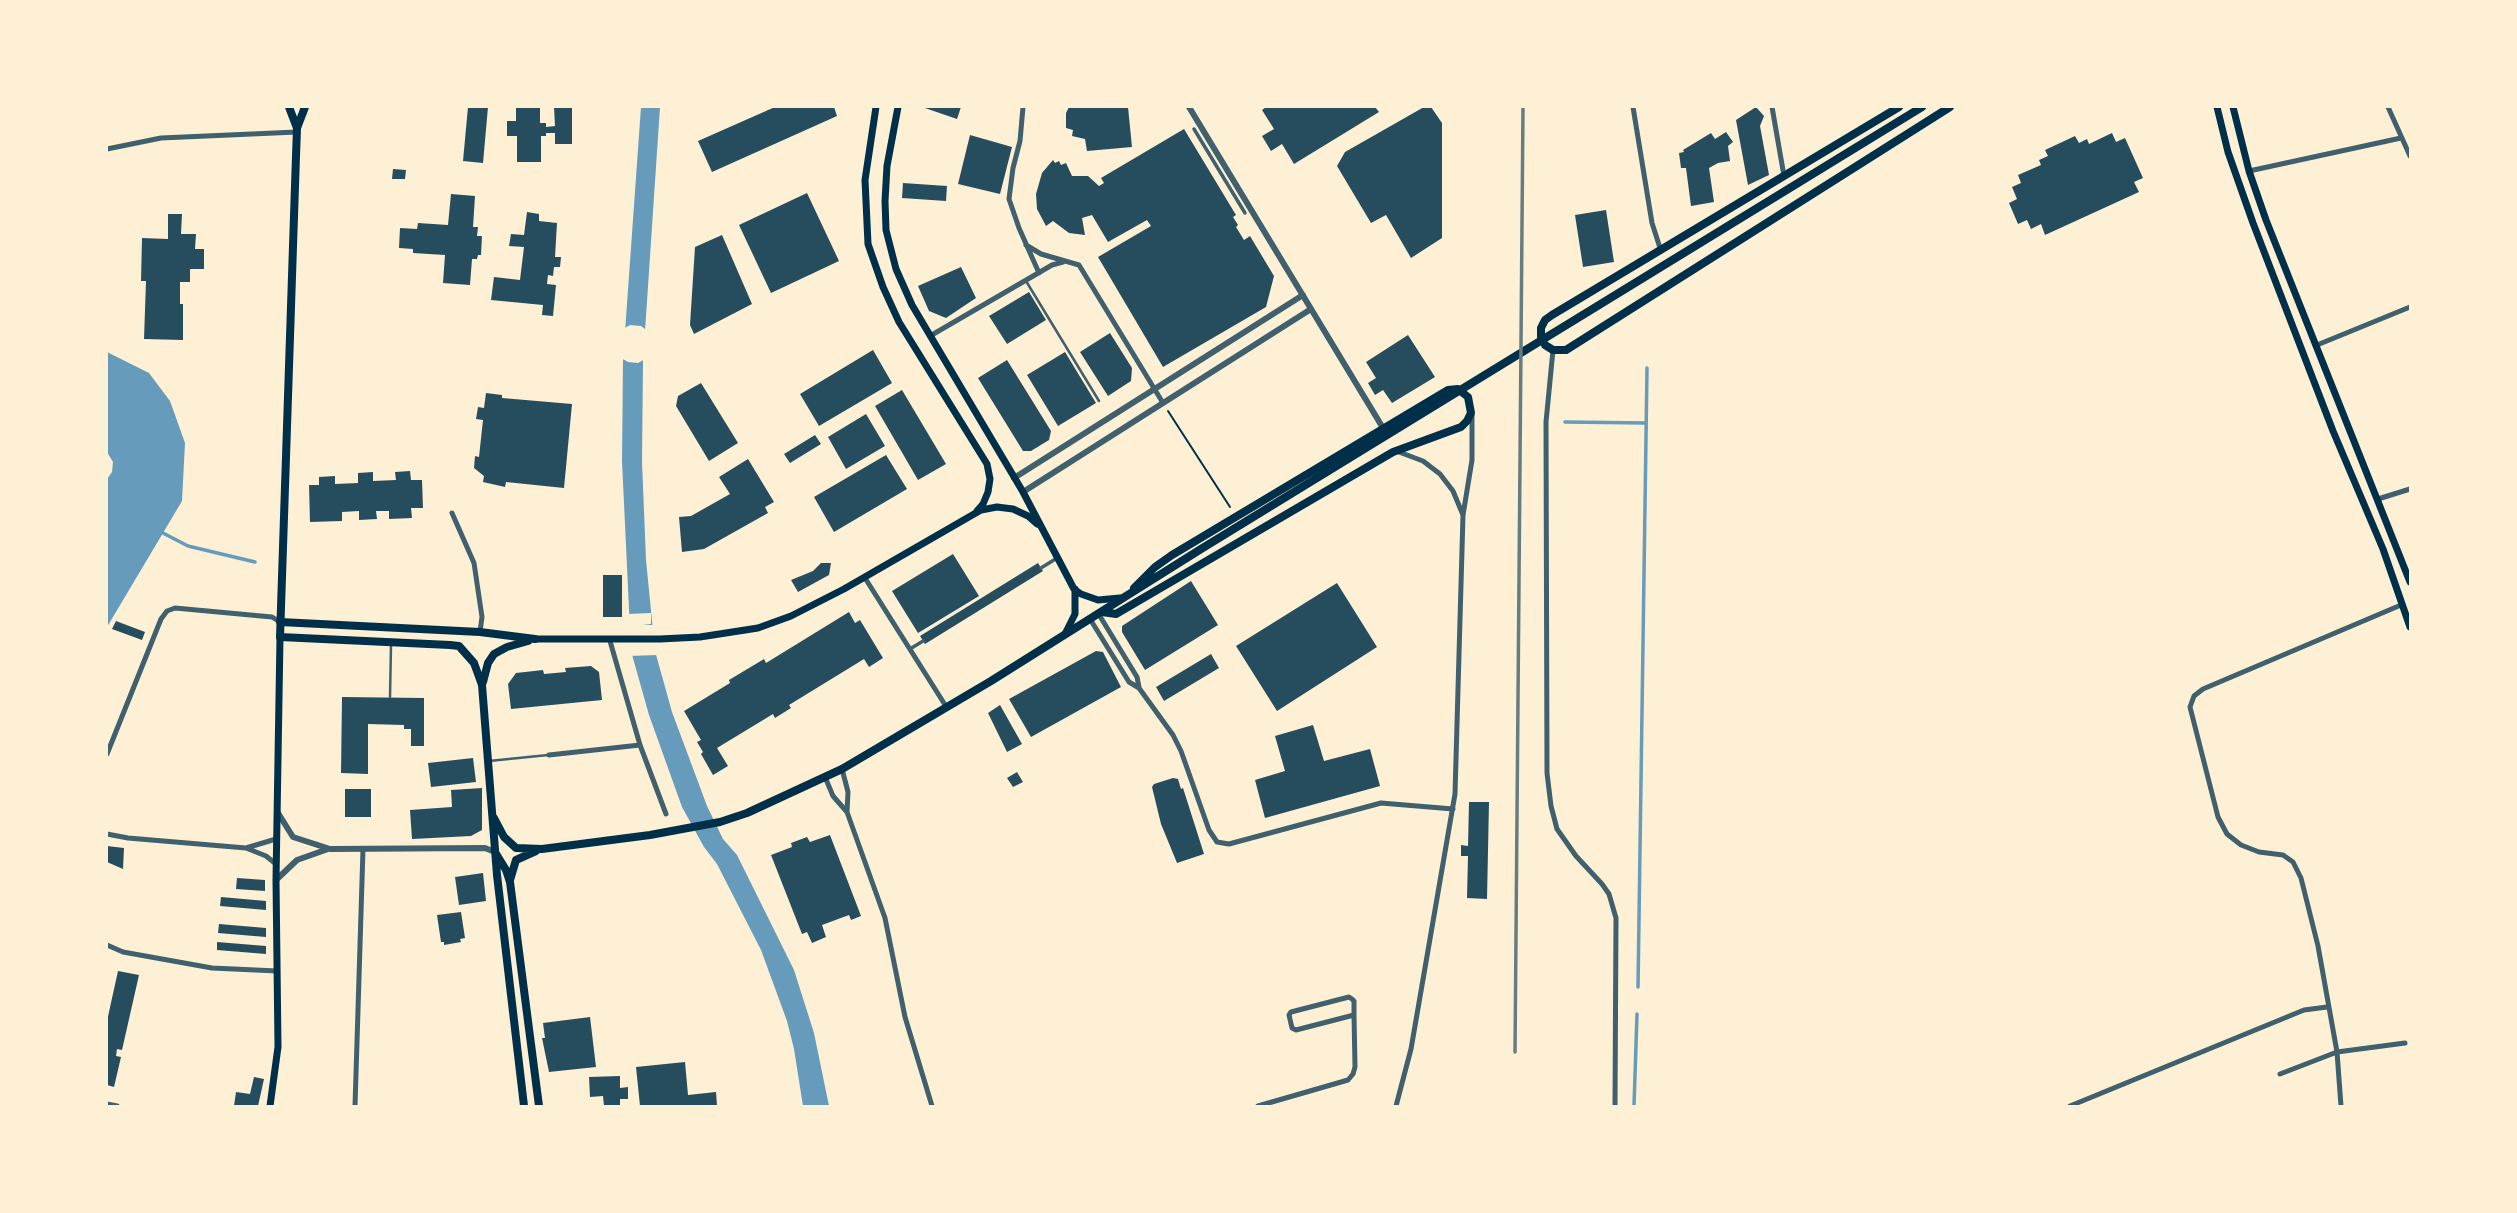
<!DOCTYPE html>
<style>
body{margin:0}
#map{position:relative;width:2517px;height:1213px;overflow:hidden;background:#fdf0d5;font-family:"Sofia Sans Condensed",sans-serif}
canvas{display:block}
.frame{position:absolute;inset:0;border:108px solid #fdf0d5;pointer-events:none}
</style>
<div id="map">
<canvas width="2517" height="1213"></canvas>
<div class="frame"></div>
</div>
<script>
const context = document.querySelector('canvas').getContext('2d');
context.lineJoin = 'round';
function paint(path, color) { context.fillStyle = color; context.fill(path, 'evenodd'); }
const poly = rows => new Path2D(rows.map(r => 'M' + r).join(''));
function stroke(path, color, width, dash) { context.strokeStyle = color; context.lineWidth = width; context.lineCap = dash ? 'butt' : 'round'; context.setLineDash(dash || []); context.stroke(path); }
paint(poly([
 [641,107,660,107,643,361,642,462,646,560,655,651,672,712,707,806,723,839,737,855,794,970,814,1033,829,1106,803,1106,794,1049,787,1021,761,950,717,864,704,847,682,807,649,715,631,651,622,461,623,360],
 [107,352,149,373,170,401,185,443,182,501,107,627,107,479,112,472,113,462,107,452]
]), '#669bbc');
paint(poly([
 [630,325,641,326,649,332,647,358,638,363,628,362,619,357,621,330],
 [651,613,651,624,642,625,655,625,659,655,628,656,625,626,629,625,628,614]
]), '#fdf0d5');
stroke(poly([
 [1565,422,1646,423],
 [161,532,188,546,255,562],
 [1638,987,1647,368],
 [1634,1106,1637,1014]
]), '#669bbc', 3.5);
paint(poly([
 [468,107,488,107,483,163,463,161],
 [516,107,540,107,540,123,546,123,546,127,555,126,554,107,572,107,572,144,555,144,555,133,546,133,546,136,541,136,541,162,517,162,517,136,507,136,507,121,516,121],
 [775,107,834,107,837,116,712,172,698,141],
 [922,107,961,107,957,119],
 [1069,107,1128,107,1132,147,1087,151,1085,139,1072,136,1073,130,1066,128,1066,113],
 [1266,107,1375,107,1379,112,1294,164,1282,144,1271,151,1262,136,1274,129,1262,110],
 [1424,107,1431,107,1442,123,1442,238,1411,258,1386,215,1371,223,1337,166,1345,152],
 [1756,107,1764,116,1760,126,1769,175,1748,185,1736,120],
 [1184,129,1236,215,1233,217,1238,225,1236,227,1244,240,1250,236,1274,276,1266,307,1163,367,1098,257,1151,226,1147,220,1108,242,1092,215,1082,218,1085,235,1069,233,1053,221,1046,226,1037,209,1036,194,1042,173,1053,160,1055,163,1059,161,1061,165,1066,163,1072,176,1088,176,1099,186,1104,183,1101,178],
 [1726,132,1733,142,1728,146,1730,161,1718,163,1709,168,1714,202,1691,206,1686,168,1681,168,1679,153,1684,152,1683,150,1711,133,1715,139],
 [2112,133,2116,142,2125,138,2143,178,2134,182,2139,192,2045,235,2041,224,2031,229,2027,220,2018,224,2009,203,2017,199,2012,187,2021,183,2018,175,2041,165,2039,160,2048,156,2045,150,2075,136,2079,143,2087,139,2089,144],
 [970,135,1012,147,1000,194,958,184],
 [393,169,406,170,405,179,392,179],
 [903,183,947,186,946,201,902,198],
 [807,193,839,261,771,293,739,225],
 [451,194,475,196,473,227,478,227,477,236,482,236,481,255,478,255,477,259,472,259,470,285,443,283,445,255,413,253,413,249,399,248,400,228,417,229,418,223,448,225],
 [1606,210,1614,262,1583,267,1575,215],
 [527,212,539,214,539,221,557,223,555,257,561,257,560,267,554,267,553,276,548,275,547,284,556,285,553,316,542,315,543,305,491,300,494,277,520,280,524,247,509,246,511,234,524,235],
 [168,214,182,214,181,234,196,234,195,249,204,249,204,269,190,269,190,282,180,282,180,304,183,304,183,340,144,339,146,281,141,281,142,238,168,239],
 [722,235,752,304,694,334,690,325,695,247],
 [961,267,976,298,946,318,929,311,918,286],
 [1029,292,1046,320,1007,344,989,316],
 [1110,333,1132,368,1131,381,1108,396,1080,352],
 [1408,335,1435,377,1392,403,1383,390,1375,395,1368,383,1376,378,1366,362],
 [873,350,892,383,819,426,800,394],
 [1065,352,1096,403,1058,426,1027,375],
 [1007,360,1051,431,1049,440,1031,451,1023,451,978,378],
 [701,383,738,443,709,461,676,406,678,396],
 [902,390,946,464,918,480,875,406],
 [486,393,502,395,502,398,572,404,564,488,506,482,505,487,483,482,484,476,474,468,475,456,479,457,483,420,476,419,478,407,484,408],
 [866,414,885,446,846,469,828,437],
 [815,435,821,444,790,463,784,454],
 [886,455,907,489,834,532,814,497],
 [748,459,774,502,765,507,768,513,704,549,682,552,679,517,691,516,730,494,719,477],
 [410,471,411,480,422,480,423,508,411,508,412,518,389,519,389,511,376,511,377,519,359,520,359,511,342,512,342,521,310,522,309,485,319,485,319,477,335,476,335,484,358,483,358,473,373,472,373,481,396,480,395,472],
 [953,554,979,596,918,633,892,591],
 [821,563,831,563,829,575,798,592,791,580,813,571],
 [1038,563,1043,571,925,644,920,636],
 [603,575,622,575,622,617,603,617],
 [1191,581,1218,625,1145,670,1122,632,1122,626],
 [1337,583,1377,647,1277,711,1236,646],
 [849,612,855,623,860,620,883,658,869,667,864,659,789,705,791,708,775,718,773,714,717,748,728,766,713,775,701,754,703,752,697,742,701,740,684,711,730,683,729,680,764,659,766,663],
 [116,621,145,632,142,640,112,629],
 [1096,651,1103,652,1121,687,1031,737,1009,699],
 [1211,654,1219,668,1164,701,1156,687],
 [591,666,599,672,602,700,511,709,508,684,516,673,543,670,544,674,566,672,565,668],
 [342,697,424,698,424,746,411,746,411,729,404,729,404,725,368,724,368,774,341,773],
 [1000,705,1022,744,1007,752,988,713],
 [1313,725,1324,761,1370,749,1380,786,1265,818,1255,780,1285,771,1275,736],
 [473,758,476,782,431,787,428,763],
 [1017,772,1023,782,1013,787,1007,778],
 [1173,778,1178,779,1181,789,1183,788,1204,854,1177,863,1161,824,1152,787,1154,784],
 [482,788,482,830,471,836,412,839,410,810,452,807,451,790],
 [345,789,371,789,371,817,345,817],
 [1469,802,1489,802,1487,899,1467,898,1468,856,1461,856,1461,845,1468,846],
 [830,835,861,916,851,920,849,915,822,925,826,937,812,943,807,932,802,934,771,855,792,847,791,843,807,837,810,842],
 [107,846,124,848,123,869,107,862],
 [483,873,486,901,459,905,455,877],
 [237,878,265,880,265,891,236,889],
 [221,897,266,901,266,910,220,906],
 [461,912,465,938,460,939,461,942,444,945,444,942,441,942,437,915],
 [219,924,266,928,266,937,218,933],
 [217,942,266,946,266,954,217,950],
 [118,971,139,975,122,1050,117,1049,116,1056,121,1057,114,1087,107,1085,107,1021],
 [590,1017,596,1067,549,1072,542,1038,545,1038,543,1023],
 [685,1062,688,1095,716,1092,717,1106,640,1106,636,1067],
 [620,1076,620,1088,628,1087,628,1099,620,1099,620,1106,604,1106,603,1096,590,1097,589,1077],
 [254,1077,264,1079,258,1106,234,1106,236,1092,250,1094]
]), '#264d5e');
stroke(poly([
 [1168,411,1230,507]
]), '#003049', 2);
stroke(poly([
 [1026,281,1099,401],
 [390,697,391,645],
 [489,761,548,755]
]), '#3f606c', 2.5);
stroke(poly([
 [1194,129,1245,213],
 [1041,568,1057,558],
 [910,649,923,641]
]), '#3f606c', 3.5);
stroke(poly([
 [1023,107,1020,141,1013,168,1009,199,1019,228,1039,273],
 [1633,107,1652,223,1661,251],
 [1772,107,1784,176],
 [2388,107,2410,156],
 [107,149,161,138,297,132],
 [2249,171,2401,138],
 [1026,245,1041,254,1079,265,1163,403],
 [930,336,1052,265,1063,262],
 [2317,345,2410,307],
 [1553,350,1546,422,1547,773,1551,806,1557,829,1576,856,1602,884,1609,894,1616,918,1615,1106],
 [1399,452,1423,461,1440,474,1453,491,1463,515],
 [2378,499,2410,489],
 [452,513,474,563,482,617,480,632],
 [865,578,947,708],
 [1098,613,1137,677,1139,687],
 [1090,619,1129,682,1139,688,1173,735,1181,751,1209,830,1217,842,1229,844,1381,803,1453,809],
 [610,641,640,745,666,814],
 [107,754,161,619,167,611,175,608,272,617,280,622],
 [549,755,640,745],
 [842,769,848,792,847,812],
 [825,777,833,796,847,812,885,918,905,1017,932,1106],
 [107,834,128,838,246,848,266,856,276,864],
 [246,848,276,839],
 [107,945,123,952,212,968,277,971],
 [2280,1074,2337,1052,2405,1043],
 [107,1104,117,1106],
 [355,1106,363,849],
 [1258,1106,1348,1080,1353,1074,1355,1067,1354,1015,1354,1001,1352,999,1349,997,1291,1012,1289,1015,1292,1028,1296,1030,1354,1015],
 [1396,1106,1411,1049,1455,794,1463,515,1472,460,1472,415],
 [2070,1106,2304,1010,2327,1007],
 [2341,1106,2337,1052,2318,946,2301,878,2293,862,2283,855,2259,852,2241,845,2227,834,2218,817,2190,707,2194,696,2203,689,2401,605]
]), '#3f606c', 5);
stroke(poly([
 [1189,107,1383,428],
 [1014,478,1303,295],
 [1023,492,1311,309],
 [278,813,293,837,330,849,485,848,495,852],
 [276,880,297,860,328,849]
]), '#3f606c', 6);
stroke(poly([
 [876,107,865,180,868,244,883,287,899,322,987,464,990,479,988,492,983,504,977,511],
 [898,107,887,166,885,201,886,230,896,269,912,305,1023,492,1074,589,1081,594,1098,600,1120,598],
 [2217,107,2228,152,2253,223,2333,431,2383,549,2410,627],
 [2233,107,2249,171,2266,220,2410,582],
 [1065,634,1075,614,1075,589],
 [535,639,660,639,700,637,758,628,791,616,844,589,981,510,997,507,1013,509,1028,516,1037,524],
 [270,1106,278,1047,276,880,280,637]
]), '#003049', 7);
stroke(poly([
 [289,107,297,128],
 [305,107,297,128,296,156,280,637,450,645,459,646,474,663,482,685,497,875,524,1106],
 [1899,107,1552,315,1545,320,1541,328,1541,337,1545,345,1553,350,1566,350,1950,107],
 [1102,612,1116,614,1393,452,1461,427,1467,421,1471,413,1468,397,1458,389,1448,390,1172,555,1155,567,1134,588],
 [280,622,480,632,535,639],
 [483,682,488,663,494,654,507,647,528,641],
 [494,818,504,837,516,848,542,849,650,835,720,822,747,813,842,769,991,681,1201,549,1922,107],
 [495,852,506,870,510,882,539,1106],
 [510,880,516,860,536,851]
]), '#003049', 8);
stroke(poly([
 [1515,1052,1523,107]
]), '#657d81', 3.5);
</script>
